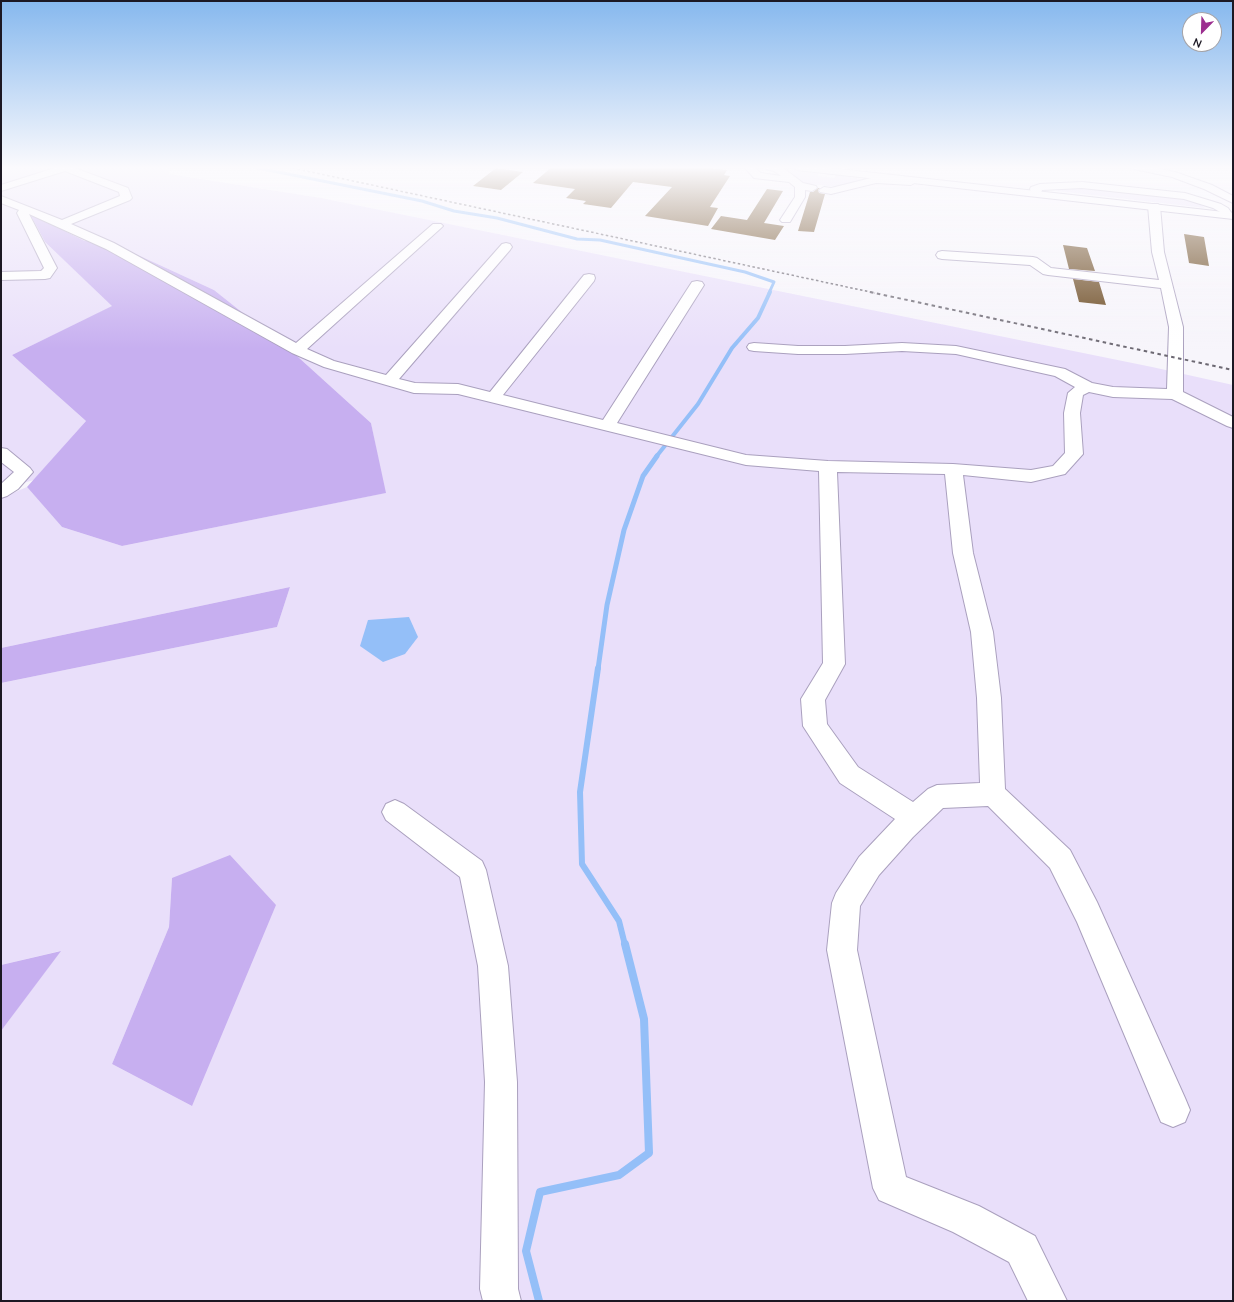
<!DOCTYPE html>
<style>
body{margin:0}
#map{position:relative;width:1234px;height:1302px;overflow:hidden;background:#f7f5fb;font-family:"Nunito Sans",sans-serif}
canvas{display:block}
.frame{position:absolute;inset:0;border:2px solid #1c1823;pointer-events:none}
.north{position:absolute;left:1182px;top:12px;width:40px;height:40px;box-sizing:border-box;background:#fff;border:1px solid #a4a3a7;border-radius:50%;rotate:203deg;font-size:11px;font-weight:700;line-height:16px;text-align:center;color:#1c1823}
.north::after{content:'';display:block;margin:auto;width:14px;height:18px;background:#9c2f8f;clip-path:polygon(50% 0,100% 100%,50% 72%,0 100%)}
</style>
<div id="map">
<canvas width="1234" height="1302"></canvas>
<div class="frame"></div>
<div class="north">N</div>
</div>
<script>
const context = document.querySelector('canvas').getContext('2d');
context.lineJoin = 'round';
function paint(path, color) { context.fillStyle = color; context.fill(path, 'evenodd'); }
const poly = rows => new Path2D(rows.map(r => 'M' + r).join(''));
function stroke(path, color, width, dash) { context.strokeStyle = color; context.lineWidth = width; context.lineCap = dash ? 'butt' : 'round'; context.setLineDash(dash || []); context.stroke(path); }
paint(poly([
 [1,167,169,167,169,174,321,198,1152,367,1233,385,1233,1301,1,1301,1,1031,60,951,1,965,1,683,277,627,290,587,1,648,1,498,27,487,62,527,122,546,385,493,371,423,297,356,214,290,101,238,85,241,31,214,45,242,113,306,12,355,86,421,34,480,1,489],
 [172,878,192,1106,112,1064,169,927],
 [792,170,818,173,818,176,835,178,836,175,862,179,861,181,841,186,826,186,804,183,793,178,788,172],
 [1076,187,1183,199,1199,203,1205,208,1057,191,1064,188]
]), '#e9dffa');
paint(poly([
 [30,214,85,241,101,238,214,290,297,356,371,423,386,493,122,546,62,527,27,487,86,421,12,355,112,306,45,242],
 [290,587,277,627,1,683,1,648],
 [230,855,276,905,192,1106,112,1064,169,927,172,878],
 [61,951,1,1031,1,965]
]), '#c7aff0');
paint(poly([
 [409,617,418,637,405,654,383,662,360,646,368,620]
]), '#94bff8');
stroke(poly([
 [253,167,422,201,454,211,497,218,577,239,600,240,745,272,774,282,769,293]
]), '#94bff8', 3);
stroke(poly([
 [656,457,698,404,732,348,758,318,770,292]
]), '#94bff8', 4);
stroke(poly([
 [598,669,607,605,624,530,643,476,657,456]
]), '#94bff8', 5);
stroke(poly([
 [598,668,580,792,582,864,619,921,625,945]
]), '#94bff8', 6);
stroke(poly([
 [539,1301,526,1251,540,1192,619,1175,649,1153,644,1019,625,944]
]), '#94bff8', 8);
paint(poly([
 [552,167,701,167,727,170,724,175,730,176,710,207,718,208,708,226,645,216,672,187,633,182,611,208,583,204,586,201,566,198,575,189,533,183],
 [496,168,523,172,501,190,473,186],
 [818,188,820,188,818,190,819,193,825,194,814,232,798,231,810,192,813,192],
 [767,189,783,191,764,223,784,226,775,240,711,229,721,216,747,220],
 [1184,234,1204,237,1209,266,1189,263],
 [1063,245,1087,248,1095,271,1069,269],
 [1073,279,1099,282,1106,305,1079,302]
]), '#654217');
const minor = poly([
 [58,167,72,167,128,188,132,198,130,200,71,224,114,243,296,343,433,224,441,224,443,226,441,228,307,349,334,361,386,375,502,244,506,243,510,244,512,247,510,250,399,379,415,383,458,384,490,392,584,275,589,274,594,275,595,278,594,281,503,395,603,420,690,285,692,282,697,281,702,282,704,285,617,423,746,455,828,461,953,464,1031,470,1053,466,1065,453,1064,413,1068,393,1075,387,1055,376,956,354,902,351,845,354,798,354,754,351,749,350,747,347,749,344,754,343,798,346,845,346,902,343,956,346,1065,369,1092,383,1113,387,1167,389,1169,327,1161,288,1048,275,1043,274,1030,265,942,259,938,258,936,255,938,252,942,251,1033,257,1037,258,1051,268,1159,280,1152,252,1148,206,1150,204,1158,204,1160,206,1164,252,1183,327,1183,392,1233,417,1233,428,1227,426,1172,399,1113,397,1089,392,1083,395,1080,413,1083,454,1065,474,1031,482,963,475,973,553,993,632,1001,698,1005,789,1070,850,1097,902,1185,1098,1190,1110,1185,1122,1173,1127,1161,1122,1077,922,1050,868,988,806,943,808,913,837,879,875,860,906,857,950,906,1177,979,1206,1035,1236,1067,1301,1028,1301,1009,1262,953,1232,879,1200,873,1188,827,950,832,903,836,893,859,857,895,819,840,783,803,726,801,699,823,663,819,471,746,465,458,394,414,393,324,367,292,353,106,249,29,214,57,268,50,278,45,279,1,280,1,272,41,271,44,268,17,213,19,210,1,203,1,196,62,220,120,196,119,192,65,171,1,191,1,185,58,167],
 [837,472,945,474,953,553,971,632,977,698,980,783,937,785,928,789,913,802,858,767,827,724,825,700,845,664,837,472],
 [744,167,754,167,761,173,781,176,774,171,766,169,765,167,782,167,803,183,816,186,817,188,812,191,805,190,805,197,790,222,782,222,780,220,795,197,795,187,789,182,754,178,744,167],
 [1133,167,1151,167,1175,172,1212,185,1233,196,1233,203,1204,189,1172,177,1134,169,1133,167],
 [875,177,911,179,916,182,911,185,876,183,831,194,820,192,819,190,824,187,831,188,875,177],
 [1082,182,1185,193,1221,204,1228,208,1233,215,1231,217,1227,218,1223,217,1220,212,1213,208,1184,199,1082,188,1042,190,1040,195,1036,196,1032,195,1030,189,1031,187,1040,184,1082,182],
 [1,448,7,449,30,468,33,472,18,489,7,496,1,498,1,484,14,472,1,462,1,448],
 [395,800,404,804,482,861,486,870,508,966,517,1082,518,1289,521,1301,483,1301,480,1289,485,1082,478,966,460,877,386,820,382,812,386,804,395,800]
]);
const major = poly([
 [792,167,821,167,1233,213,1233,219,797,170,792,167]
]);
stroke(minor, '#aaa0be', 2);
stroke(major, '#aaa0be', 2);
paint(minor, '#fff');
paint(major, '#fff');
stroke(poly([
 [288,167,875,293]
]), '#6c6872', 1.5, [2.5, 2.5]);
stroke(poly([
 [870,292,1233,370]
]), '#6c6872', 2, [3.5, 3.5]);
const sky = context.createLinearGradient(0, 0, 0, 349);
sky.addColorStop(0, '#86b8ee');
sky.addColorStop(0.48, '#fbfafd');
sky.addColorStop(1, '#fbfafd00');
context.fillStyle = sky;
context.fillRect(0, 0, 1234, 349);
</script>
